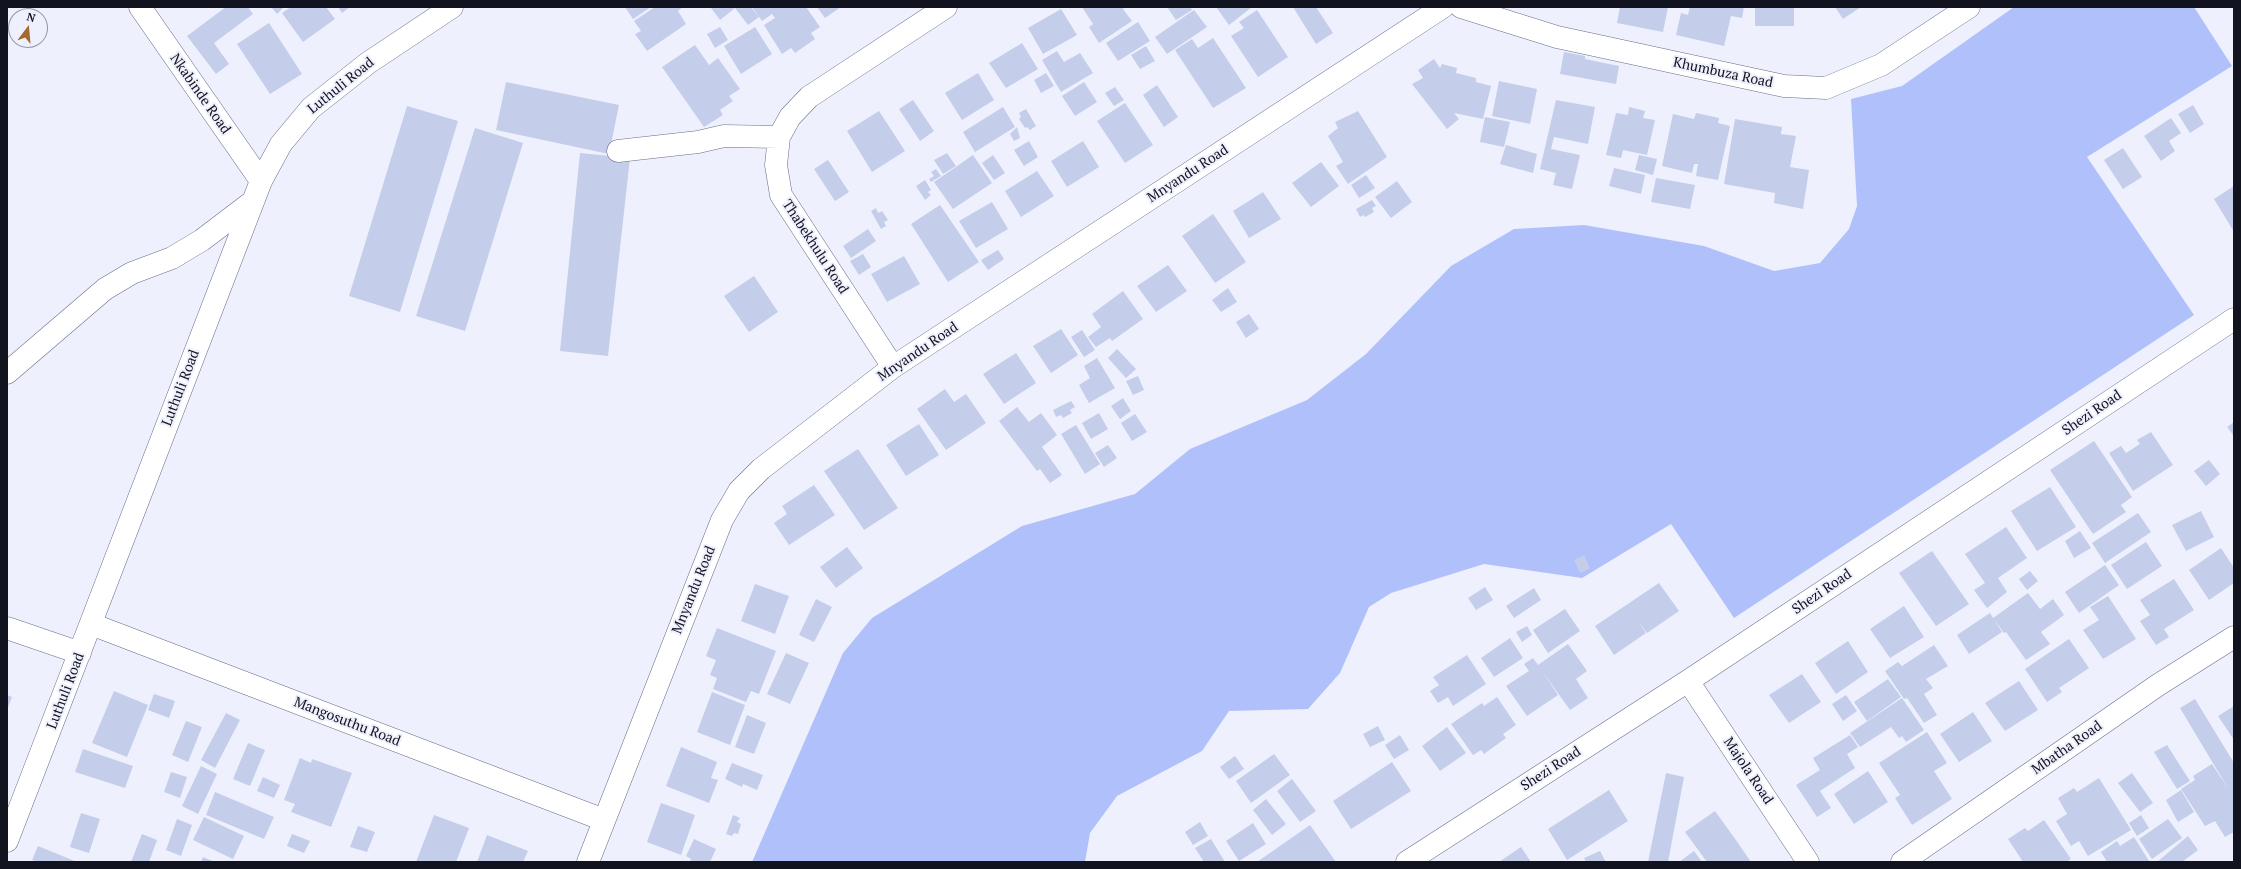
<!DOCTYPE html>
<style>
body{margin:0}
#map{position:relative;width:2241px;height:869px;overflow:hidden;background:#eef1fd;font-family:"PT Serif",serif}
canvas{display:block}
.frame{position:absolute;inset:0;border:8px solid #11141e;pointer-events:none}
.north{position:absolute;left:8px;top:8px;width:40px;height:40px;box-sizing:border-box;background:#eef1fd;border:1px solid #9699a4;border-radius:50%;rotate:16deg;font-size:11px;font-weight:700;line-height:16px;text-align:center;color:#11141e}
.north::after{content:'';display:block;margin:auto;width:14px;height:18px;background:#a5692c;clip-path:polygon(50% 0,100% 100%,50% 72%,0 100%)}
</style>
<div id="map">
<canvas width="2241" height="869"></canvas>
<div class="frame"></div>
<div class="north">N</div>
</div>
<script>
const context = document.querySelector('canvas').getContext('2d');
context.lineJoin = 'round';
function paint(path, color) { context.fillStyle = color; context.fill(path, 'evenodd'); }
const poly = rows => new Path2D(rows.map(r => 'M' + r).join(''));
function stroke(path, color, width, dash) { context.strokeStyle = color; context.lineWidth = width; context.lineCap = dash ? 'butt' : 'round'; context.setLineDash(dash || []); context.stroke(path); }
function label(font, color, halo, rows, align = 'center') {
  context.font = font + ' "PT Serif",serif'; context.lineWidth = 4; context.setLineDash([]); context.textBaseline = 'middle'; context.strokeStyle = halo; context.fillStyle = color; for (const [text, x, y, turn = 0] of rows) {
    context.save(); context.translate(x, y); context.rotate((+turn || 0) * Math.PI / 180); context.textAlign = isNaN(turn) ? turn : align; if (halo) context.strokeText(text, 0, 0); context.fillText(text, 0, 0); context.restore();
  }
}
paint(poly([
 [2014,7,2194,7,2232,66,2087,157,2194,315,1734,618,1671,524,1582,578,1484,564,1391,593,1369,607,1340,673,1308,709,1229,711,1202,751,1117,796,1090,833,1085,862,752,862,843,653,872,618,1022,526,1135,494,1190,449,1307,400,1366,354,1451,266,1514,229,1584,225,1704,246,1774,271,1820,263,1849,229,1857,206,1851,99,1902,86]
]), '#b0c0fb');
paint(poly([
 [226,7,248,7,253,14,214,43,229,64,216,74,187,36],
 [271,7,284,7,277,14],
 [291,7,326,7,335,19,303,42,282,13],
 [338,7,350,7,342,13],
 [625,7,651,7,633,19],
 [655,7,683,7,678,11,686,24,647,51,635,34,641,31,634,21],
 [712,7,751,7,759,17,748,25,735,8,720,20,711,8],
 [752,7,806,7,820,27,811,33,815,39,795,53,791,48,782,54,764,25,775,18,772,14,762,21],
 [817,7,841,7,825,18],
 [1082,7,1125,7,1123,9,1132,21,1099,43,1089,27,1093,24],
 [1167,7,1190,7,1192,10,1176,20],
 [1216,7,1252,7,1229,25],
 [1293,7,1316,7,1333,33,1316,44],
 [1620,7,1668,7,1663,32,1617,23],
 [1690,7,1744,7,1742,18,1731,16,1724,46,1676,35,1681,13,1688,15],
 [1755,7,1794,7,1794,26,1755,26],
 [1835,7,1861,7,1843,19],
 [1061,9,1077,35,1043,54,1028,28],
 [1194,10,1207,27,1167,54,1155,37],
 [1257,10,1288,57,1258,77,1231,36,1244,28,1239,22],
 [1138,22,1150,41,1118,61,1106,43],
 [269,23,302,74,270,94,237,44],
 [720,27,728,40,715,48,707,34],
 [755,27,772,54,741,74,724,46],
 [1213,38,1246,88,1213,108,1175,50,1192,39,1198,48],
 [1022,43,1038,69,1006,88,989,63],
 [695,45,709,65,718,58,740,89,729,96,733,101,720,110,723,115,704,127,662,67],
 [1146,46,1155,61,1140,69,1131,55],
 [1057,51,1064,62,1080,53,1093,73,1061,92,1042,60],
 [1564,52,1585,56,1585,59,1619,66,1616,84,1560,74],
 [1434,59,1440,68,1442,64,1457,68,1456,73,1476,78,1476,82,1491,86,1483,119,1454,113,1459,119,1447,129,1412,84,1423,78,1418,70],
 [978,73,994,100,962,120,945,93],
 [1046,73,1054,86,1041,93,1034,80],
 [1499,81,1537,89,1530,124,1492,116],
 [506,82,619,105,609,154,496,130],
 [1084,82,1097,102,1075,116,1062,96],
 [1157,85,1178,117,1164,127,1143,95],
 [1115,87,1124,100,1114,106,1105,93],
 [913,100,934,131,920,141,899,109],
 [1556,100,1595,107,1588,144,1554,137,1551,149,1580,155,1572,189,1553,185,1556,173,1540,169],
 [1125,103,1153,145,1125,163,1097,121],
 [2193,105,2204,124,2190,133,2178,114],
 [407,106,458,121,400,312,349,296],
 [1003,107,1015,127,975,152,963,132],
 [1629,107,1645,111,1643,118,1655,120,1647,155,1623,150,1621,158,1606,155,1616,113,1628,115],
 [1026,109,1036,126,1030,130,1027,127,1025,128,1019,119,1021,117,1019,113],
 [879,111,905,151,872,172,847,131],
 [1358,111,1387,157,1348,184,1336,166,1343,162,1328,136,1338,128,1335,122],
 [1696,113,1719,118,1718,123,1730,126,1718,180,1696,176,1698,164,1694,164,1692,173,1662,166,1673,114,1694,119],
 [1485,117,1510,122,1504,147,1480,142],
 [2171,118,2181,133,2169,141,2175,151,2161,161,2144,136],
 [1735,119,1782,127,1781,134,1796,136,1790,167,1809,170,1803,209,1774,203,1775,193,1724,184],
 [1017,127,1020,138,1014,141,1010,134],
 [475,128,523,143,465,331,416,316],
 [1029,141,1038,157,1024,166,1014,150],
 [1083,141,1099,167,1067,187,1051,161],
 [1506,145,1537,154,1533,173,1500,164],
 [2123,148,2142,177,2123,189,2104,160],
 [580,153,630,158,608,356,560,351],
 [947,153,956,166,943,174,934,160],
 [973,155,992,183,953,209,934,182],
 [993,155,1005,173,994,180,982,163],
 [1639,155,1657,159,1653,175,1635,170],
 [828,160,849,192,835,201,814,169],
 [1321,162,1339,186,1311,207,1292,183],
 [1614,168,1645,175,1641,194,1609,186],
 [936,169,941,176,931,182,929,179,934,176,931,172],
 [1037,171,1054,196,1021,217,1005,191],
 [1366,175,1375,188,1359,198,1351,185],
 [1656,178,1695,185,1690,209,1651,202],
 [925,180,931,190,928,192,931,195,925,200,916,186],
 [1397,181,1412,202,1391,218,1375,197],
 [2234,186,2234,232,2214,199],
 [1263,192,1281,219,1249,238,1233,211],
 [1372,200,1376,206,1372,208,1374,212,1365,217,1364,215,1360,217,1356,209],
 [992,202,1008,229,976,248,959,221],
 [940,205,979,262,948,282,911,224],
 [876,208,878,213,882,211,888,220,884,222,886,226,881,229,871,211],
 [1213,214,1246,262,1215,283,1182,236],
 [868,229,876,241,851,258,843,246],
 [998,250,1004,259,988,270,981,260],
 [863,254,871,267,859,275,850,261],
 [904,256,920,284,887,302,871,274],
 [1168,265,1187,291,1156,312,1137,286],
 [754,276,778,312,749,332,724,296],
 [1228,288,1237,302,1221,312,1212,300],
 [1123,291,1143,319,1112,341,1110,338,1096,347,1088,337,1101,327,1092,314],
 [1249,314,1259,329,1246,338,1236,322],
 [1061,329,1078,355,1051,373,1033,346],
 [1082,330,1095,350,1084,357,1071,337],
 [1117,349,1136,369,1126,378,1108,358],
 [1016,353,1036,383,1004,404,983,374],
 [1097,358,1115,388,1089,403,1079,385,1090,378,1084,366],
 [1138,376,1144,390,1133,395,1126,381],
 [945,389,954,402,966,394,986,423,946,450,917,409],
 [1123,398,1131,411,1120,419,1111,406],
 [1071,401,1075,407,1070,410,1072,413,1063,418,1061,415,1056,417,1053,410],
 [1017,407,1029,422,1041,413,1057,435,1042,447,1062,475,1050,483,1040,469,1037,471,999,421],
 [1099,413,1108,429,1091,439,1082,423],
 [1135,414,1147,432,1132,441,1121,423],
 [2234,422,2234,436,2227,427],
 [919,424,939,455,906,476,886,445],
 [1076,425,1100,464,1085,474,1061,434],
 [2151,432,2173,465,2133,491,2109,453,2121,446,2126,453,2140,444,2137,440],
 [2094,441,2132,497,2121,505,2126,512,2093,534,2050,470],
 [1108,445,1117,458,1104,467,1095,453],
 [858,449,898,508,864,530,824,471],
 [2209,460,2220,474,2206,486,2194,471],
 [814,485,835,515,789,545,774,523,787,514,782,506],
 [2050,487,2076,527,2037,551,2011,511],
 [2201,511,2214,537,2186,551,2172,525],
 [2138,513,2151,532,2105,563,2092,543],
 [2006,527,2027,558,1998,578,2007,592,1987,608,1974,590,1985,583,1965,554],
 [2080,531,2091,548,2074,558,2065,541],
 [2146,542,2162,566,2127,589,2111,565],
 [847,547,863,568,836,588,820,567],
 [2221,548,2234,568,2234,583,2209,600,2189,570],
 [1932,551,1969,604,1936,626,1899,573],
 [1584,555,1590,568,1580,573,1574,560],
 [2105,565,2119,585,2079,613,2065,592],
 [2030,571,2038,581,2027,590,2019,579],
 [2174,579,2194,610,2164,629,2169,637,2156,645,2140,621,2150,615,2140,600],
 [1659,583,1679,611,1647,633,1638,621,1646,633,1614,655,1595,626],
 [755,584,789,596,775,634,741,621],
 [1485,587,1493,600,1476,610,1468,598],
 [1534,588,1541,600,1514,618,1506,606],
 [2028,593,2040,609,2053,599,2064,615,2041,632,2050,644,2026,660,2006,632,2004,633,1993,618],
 [2108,596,2136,639,2103,659,2083,630,2099,620,2090,607],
 [816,599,832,607,814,642,799,635],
 [1904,606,1924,637,1890,658,1870,629],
 [1565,609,1580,631,1548,653,1533,630],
 [1990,613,2002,632,1969,654,1957,635],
 [1527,626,1532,635,1522,642,1516,632],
 [717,628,776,651,759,694,751,691,746,702,713,689,717,678,710,675,716,660,706,656],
 [1510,638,1523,658,1494,677,1481,658],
 [2069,639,2089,668,2059,688,2062,692,2047,702,2025,669],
 [1848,641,1868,672,1836,694,1815,663],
 [1568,644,1587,671,1576,679,1588,698,1570,710,1542,671,1558,695,1527,716,1506,686,1529,671,1524,664,1533,658,1538,665],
 [1934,645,1948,666,1926,679,1933,688,1924,694,1937,715,1924,723,1907,698,1904,699,1885,671,1898,662,1902,666],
 [786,653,809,663,790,704,767,694],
 [1467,655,1486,684,1453,706,1448,697,1438,703,1430,691,1439,685,1433,677],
 [1802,674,1821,702,1789,723,1769,695],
 [1888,679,1901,697,1867,721,1854,702],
 [2019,681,2038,710,2005,731,1985,703],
 [114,691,148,705,127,757,92,743],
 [712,692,745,705,730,745,697,732],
 [154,694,175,701,169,718,148,710],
 [7,695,12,697,7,710],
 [1846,695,1857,711,1843,721,1832,704],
 [1497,697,1516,725,1503,734,1506,738,1484,754,1481,750,1473,755,1451,724,1482,703,1484,706],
 [1902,698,1924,730,1906,742,1902,736,1899,738,1891,727,1860,747,1850,733],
 [2195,699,2234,763,2234,832,2225,837,2215,821,2205,826,2181,789,2195,780,2193,776,2212,764,2229,790,2180,708],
 [2234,706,2234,740,2218,716],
 [1973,712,1992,741,1959,762,1940,734],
 [226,713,240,720,215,768,201,760],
 [747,715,766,723,754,754,735,747],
 [186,721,202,727,188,762,172,755],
 [1378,726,1385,740,1370,747,1363,734],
 [1447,727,1466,753,1440,771,1422,746],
 [1927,732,1947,763,1934,771,1952,799,1912,825,1895,798,1900,795,1879,763],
 [1400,735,1409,750,1394,759,1385,745],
 [1850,735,1858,747,1847,754,1855,768,1820,791,1831,808,1817,817,1796,785,1820,770,1813,758],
 [248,743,265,750,250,786,233,779],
 [2167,745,2190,781,2177,789,2154,752],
 [681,747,717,762,711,778,718,780,709,803,666,786],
 [83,749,133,766,125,788,75,772],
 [1274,754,1290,775,1251,803,1236,781],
 [1235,756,1244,769,1229,779,1220,767],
 [300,758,311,763,312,759,352,773,331,827,291,812,295,804,284,800],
 [1392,762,1411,791,1351,829,1333,801],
 [732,763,763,775,757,790,743,784,742,787,725,779],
 [201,766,217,774,198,814,182,806],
 [1868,771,1888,802,1854,824,1834,794],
 [171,772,187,777,180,798,164,792],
 [1666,773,1684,777,1668,862,1648,862],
 [2132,773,2153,803,2140,812,2118,783],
 [263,777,280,785,274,798,257,791],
 [2099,778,2131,830,2088,856,2079,841,2071,846,2056,821,2067,814,2058,798,2074,788,2077,792],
 [1292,779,1316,811,1300,822,1277,791],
 [1609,790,1628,821,1567,860,1548,829],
 [2181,790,2194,812,2178,822,2166,800],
 [215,792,274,817,264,839,206,815],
 [1266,799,1286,824,1272,835,1253,810],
 [661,803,695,815,681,855,647,842],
 [1715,811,1738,843,1751,862,1707,862,1685,832],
 [81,813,100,819,89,853,70,847],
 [434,815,469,828,456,862,416,862],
 [733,815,740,818,737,822,741,824,738,834,734,833,732,836,726,834],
 [2141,815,2149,828,2137,836,2129,823],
 [204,817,244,836,233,859,193,840],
 [177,819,192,825,181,856,166,850],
 [2168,819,2182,838,2152,859,2139,839],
 [2044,820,2071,859,2066,862,2023,862,2008,839,2025,828,2028,831],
 [1200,822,1208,836,1193,845,1185,832],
 [1253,823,1266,844,1239,861,1226,841],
 [1310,825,1336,862,1257,862],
 [358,826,375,832,367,852,350,847],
 [142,834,157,840,149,862,131,862],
 [292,834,310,841,304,853,287,846],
 [487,835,528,851,523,862,477,862],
 [2188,836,2198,850,2182,862,2157,862],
 [2134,837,2149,861,2107,862,2101,852,2117,841,2120,846],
 [694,839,716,849,710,862,690,862,691,859,686,856],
 [1211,839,1225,862,1204,862,1195,848],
 [38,846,77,862,38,862,32,860],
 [1521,847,1531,862,1499,862],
 [1600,851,1606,862,1586,862,1584,858],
 [1694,851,1702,862,1679,862],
 [203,857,215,862,201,862]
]), '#c4cdea');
const minor = poly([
 [140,7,261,181],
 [1461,7,1557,37,1784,86,1826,88,1881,65,1969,7],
 [618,151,698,142,724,136,779,137],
 [893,367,781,195,776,165,779,137,790,117,809,97,946,7],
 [7,373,105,289,132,273,172,258,202,240,252,202],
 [91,624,604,820],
 [7,628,80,653],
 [1688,681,1808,862],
 [7,841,261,181,281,144,311,108,368,63,452,7],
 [588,862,722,520,739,491,761,469,893,367,1443,7],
 [1407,862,1688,681,2234,319],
 [1902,862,2158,685,2234,637]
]);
stroke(minor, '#666d88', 23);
stroke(minor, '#fff', 22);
label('14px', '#11141e', '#eef1fd', [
 ["Khumbuza Road",1723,73,12],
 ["Luthuli Road",341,86,-39],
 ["Nkabinde Road",200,94,55],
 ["Mnyandu Road",1188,174,-33],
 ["Thabekhulu Road",815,247,57],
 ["Mnyandu Road",918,352,-34],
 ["Luthuli Road",181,388,-69],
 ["Shezi Road",2092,413,-34],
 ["Mnyandu Road",694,590,-68],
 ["Shezi Road",1822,592,-34],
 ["Luthuli Road",66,691,-69],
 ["Mangosuthu Road",347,722,21],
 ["Mbatha Road",2067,748,-35],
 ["Shezi Road",1551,769,-33],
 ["Majola Road",1748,771,56]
]);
</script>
